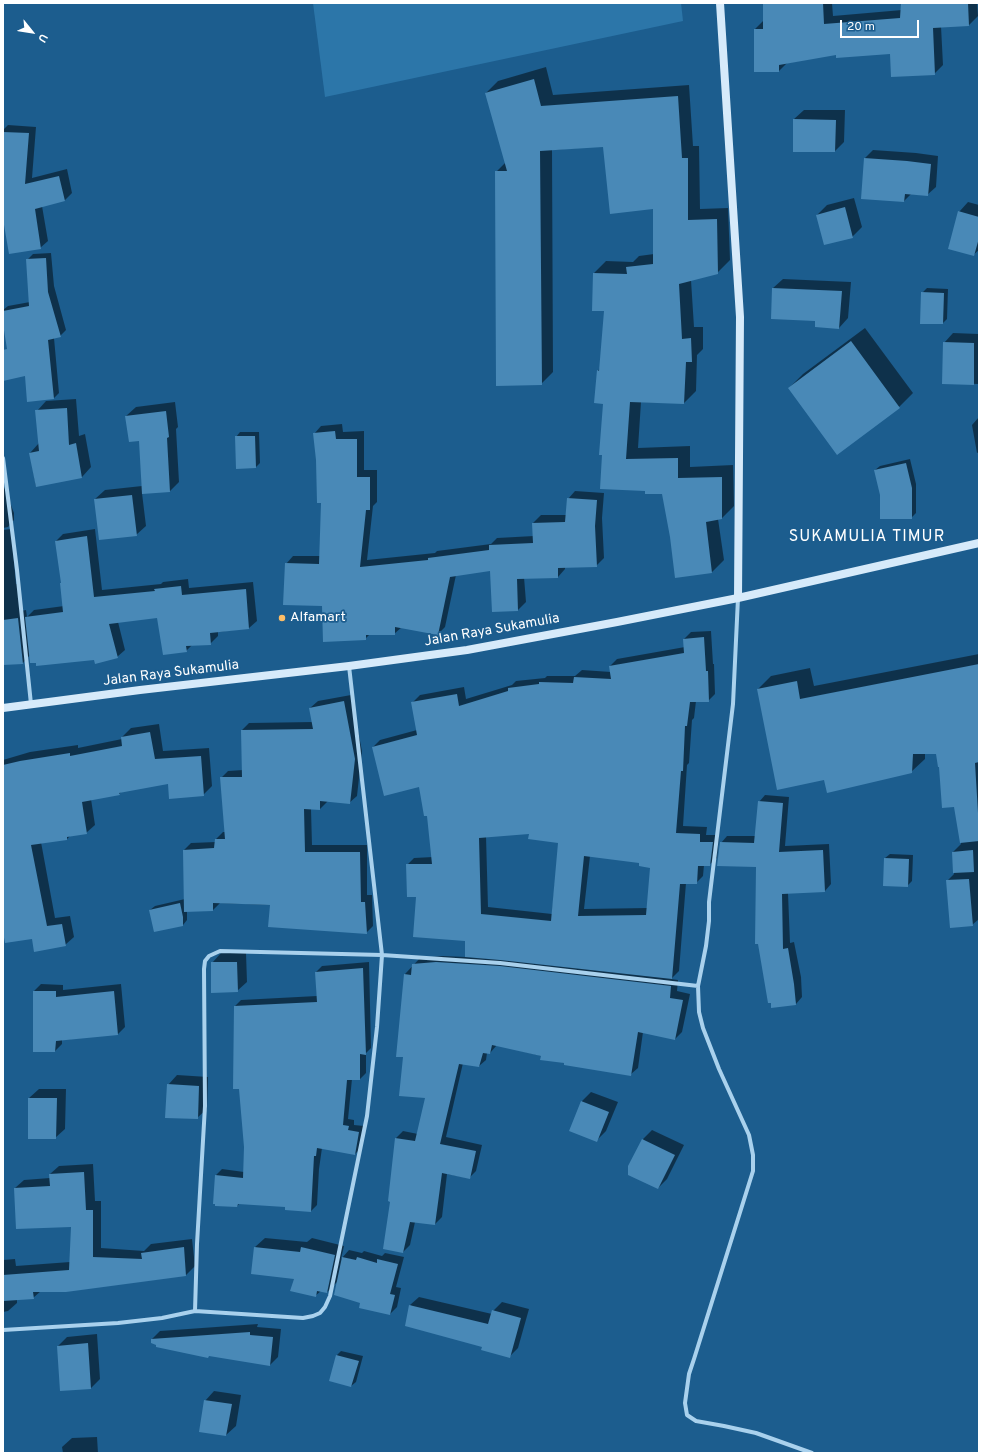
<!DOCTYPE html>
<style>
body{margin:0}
#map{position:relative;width:982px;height:1456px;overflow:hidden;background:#1c5d8e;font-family:Overpass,sans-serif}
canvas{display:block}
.frame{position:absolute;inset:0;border:4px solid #fff;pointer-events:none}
.north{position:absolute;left:12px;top:12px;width:40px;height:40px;-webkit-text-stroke:3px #1c5d8e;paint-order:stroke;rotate:120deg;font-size:11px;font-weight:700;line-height:16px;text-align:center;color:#fff}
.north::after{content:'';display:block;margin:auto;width:14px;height:18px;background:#fff;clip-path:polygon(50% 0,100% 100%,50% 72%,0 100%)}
.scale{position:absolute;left:840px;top:20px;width:79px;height:18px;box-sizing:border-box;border:2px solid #fff;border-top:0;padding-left:5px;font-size:12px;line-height:14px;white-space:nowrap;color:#fff;-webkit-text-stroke:3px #1c5d8e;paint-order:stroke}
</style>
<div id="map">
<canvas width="982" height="1456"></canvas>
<div class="frame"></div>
<div class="north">U</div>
<div class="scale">20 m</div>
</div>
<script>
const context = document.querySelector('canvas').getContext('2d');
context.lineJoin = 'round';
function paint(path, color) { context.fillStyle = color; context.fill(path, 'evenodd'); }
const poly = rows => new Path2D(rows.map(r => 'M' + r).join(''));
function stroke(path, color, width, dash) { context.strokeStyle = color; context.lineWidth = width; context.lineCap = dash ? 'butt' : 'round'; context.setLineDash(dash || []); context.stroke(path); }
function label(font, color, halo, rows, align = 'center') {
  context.font = font + ' Overpass,sans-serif'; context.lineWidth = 3.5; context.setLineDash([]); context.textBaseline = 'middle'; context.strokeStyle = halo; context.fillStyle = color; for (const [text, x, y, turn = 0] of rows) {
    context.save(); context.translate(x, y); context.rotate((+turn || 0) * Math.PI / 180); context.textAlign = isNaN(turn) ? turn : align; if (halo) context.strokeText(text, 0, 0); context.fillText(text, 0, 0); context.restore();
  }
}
paint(poly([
 [313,3,681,3,683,21,325,97]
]), '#2c76a9');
paint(poly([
 [764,3,832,3,833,16,902,10,902,3,977,3,978,16,969,25,941,26,943,65,934,74,891,53,837,54,787,63,779,71,755,29,764,20],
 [546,67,553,95,689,85,693,146,699,146,700,209,728,208,730,260,717,273,691,280,694,327,703,327,703,349,697,355,696,391,684,403,641,402,638,448,690,446,690,467,733,465,734,506,722,518,718,519,724,560,711,573,671,536,663,493,646,490,603,454,604,403,598,371,600,368,605,310,594,273,606,261,633,262,639,256,654,254,653,208,603,146,552,150,553,372,541,384,496,172,506,162,486,93,498,81],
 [804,110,845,110,844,142,835,151,794,119],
 [8,125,36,127,32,178,67,169,72,193,65,200,42,206,48,241,40,248,3,213,3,130],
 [873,150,916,153,938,156,936,187,927,195,911,194,904,201,862,198,865,158],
 [854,198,862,227,852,237,817,215,827,205],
 [968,202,979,205,979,250,973,255,959,212],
 [51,253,54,286,66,330,60,336,54,338,59,393,54,398,26,375,3,316,3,310,8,306,30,302,27,260,33,254],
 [783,279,851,282,848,318,839,328,773,288],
 [927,288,948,289,947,319,943,323,922,293],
 [865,328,913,393,899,407,789,388,803,374],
 [953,333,979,334,979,384,943,383,944,343],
 [76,399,79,436,85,434,91,467,82,477,36,486,30,453,39,443,37,411,46,401],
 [175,402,178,427,176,429,179,482,170,491,142,493,146,526,136,535,95,499,105,490,142,486,140,440,126,416,136,407],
 [979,417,979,452,977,453,972,425],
 [342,424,343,432,364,431,364,470,377,470,377,502,373,506,367,560,435,553,437,551,491,544,497,538,534,536,533,523,541,515,567,515,568,499,575,491,604,493,602,518,604,558,596,566,565,567,565,569,558,577,524,577,526,602,518,610,491,570,456,575,445,627,438,634,402,627,394,634,370,634,365,639,323,605,286,564,293,556,320,556,322,502,314,434,321,426],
 [240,432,259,432,260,463,256,467,236,437],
 [910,459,916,484,916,513,911,518,881,495,875,470,880,466],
 [3,484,14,513,14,520,8,527,3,528],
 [11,529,16,584,20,584,21,611,26,610,27,617,34,610,64,606,62,582,56,541,63,534,95,529,102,590,161,584,163,582,188,579,189,588,253,582,257,621,249,628,218,632,218,636,210,644,192,645,186,651,158,617,118,622,125,650,117,657,37,662,30,655,23,663,3,664,3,530],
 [711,631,713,664,714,664,715,694,708,701,696,701,694,718,692,720,689,763,687,765,683,826,707,827,706,835,719,835,717,858,709,865,704,865,703,876,696,883,686,883,679,971,671,979,678,980,677,991,690,994,682,1032,675,1039,643,1032,638,1068,631,1074,565,1063,542,1056,497,1045,490,1053,487,1053,486,1060,479,1066,463,1063,446,1137,482,1145,476,1171,469,1178,447,1174,442,1217,435,1224,415,1222,410,1245,403,1252,391,1201,389,1201,396,1138,403,1131,418,1134,426,1098,404,1056,405,974,420,958,443,956,466,957,466,940,417,896,407,865,414,858,433,857,428,814,420,786,373,747,380,740,417,730,413,702,420,695,464,687,466,699,512,685,516,681,545,678,547,676,575,676,582,670,611,672,610,666,617,659,685,647,684,639,691,632],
 [530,832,559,842,552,914,488,907,486,836],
 [590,856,640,862,651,867,648,908,584,909],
 [979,654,979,919,972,925,947,881,954,874,953,852,961,844,955,806,940,766,937,752,925,753,925,759,911,772,825,779,758,689,771,676,810,668,814,686],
 [351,695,362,751,357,796,349,803,328,801,320,809,311,809,312,845,367,845,367,895,372,895,373,926,366,933,271,905,220,903,213,910,187,911,187,920,183,925,150,910,155,906,185,899,184,850,191,843,216,842,216,839,223,832,225,832,221,778,228,771,243,770,242,730,249,723,313,722,310,708,318,701],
 [159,724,163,751,209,748,212,786,203,795,169,783,122,791,119,794,91,799,95,825,86,833,70,836,67,839,41,842,55,918,70,916,74,937,65,945,33,938,3,925,3,760,30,752,78,745,78,748,122,739,122,737,131,728],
 [765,795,789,797,785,846,829,844,831,884,825,891,788,893,790,943,794,942,801,977,802,997,796,1004,757,866,721,843,727,836,756,836,759,802],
 [890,854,913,855,912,881,907,886,885,858],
 [221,953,246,953,247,982,237,991,212,963],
 [369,962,371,1048,366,1053,366,1073,360,1079,352,1079,348,1119,354,1120,354,1125,364,1126,361,1148,355,1154,322,1148,319,1169,317,1205,311,1211,286,1206,240,1203,237,1206,216,1175,222,1169,244,1172,245,1147,240,1088,234,1088,235,1006,241,1000,317,996,316,972,322,966],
 [41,984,63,985,63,990,121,984,125,1027,118,1034,62,1040,62,1044,55,1051,34,991],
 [177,1075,208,1077,207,1109,197,1118,168,1085],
 [39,1089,66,1089,65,1129,55,1138,29,1098],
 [591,1092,618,1102,606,1131,597,1140,571,1130,582,1101],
 [652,1130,684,1145,667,1179,658,1188,643,1139],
 [93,1164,95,1201,101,1201,101,1248,144,1251,151,1244,192,1239,195,1266,186,1275,66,1291,41,1291,33,1298,17,1299,17,1303,8,1311,3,1312,3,1260,15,1259,16,1266,70,1262,72,1226,15,1188,24,1180,50,1178,50,1174,59,1166],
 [265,1238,307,1242,312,1238,344,1246,341,1259,349,1250,362,1253,364,1251,382,1256,385,1253,404,1257,396,1287,401,1288,397,1307,390,1314,361,1302,338,1281,327,1292,321,1291,315,1296,295,1278,255,1247],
 [419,1297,492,1314,493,1311,502,1302,529,1309,518,1348,509,1357,483,1346,410,1305],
 [258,1324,257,1327,281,1329,278,1357,270,1365,152,1339,160,1331],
 [97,1334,100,1379,91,1388,58,1346,67,1337],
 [341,1351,363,1356,356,1382,351,1386,337,1355],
 [214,1391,241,1395,236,1426,226,1435,205,1401],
 [97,1437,98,1453,63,1453,62,1447,72,1438]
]), '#0007');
paint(poly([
 [763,3,823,3,824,24,900,18,901,3,968,3,969,26,933,28,935,75,891,77,890,54,836,58,836,55,779,65,779,72,754,72,754,29,763,29],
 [534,79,541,106,678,96,682,158,688,158,688,220,717,219,718,274,679,284,682,339,691,338,692,362,686,362,684,404,630,402,626,459,678,458,678,478,722,477,722,519,706,522,712,573,675,578,670,537,662,494,645,494,645,491,600,489,602,455,599,455,603,404,594,403,597,370,599,371,604,311,592,311,593,273,627,274,626,267,653,264,653,209,610,214,603,147,540,151,542,385,496,386,495,171,507,171,485,93],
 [793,119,836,120,835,152,793,152],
 [3,132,29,133,25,184,59,176,65,201,35,209,41,249,9,254,3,219],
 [864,158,907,161,931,164,928,196,905,194,904,202,861,199],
 [845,207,853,238,824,245,816,215],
 [958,211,979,217,979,238,974,256,948,249],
 [46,258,48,292,61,337,48,340,54,399,27,402,25,376,3,381,3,350,7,349,3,324,3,311,29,306,26,259],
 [772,288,842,291,839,329,815,327,815,321,771,319],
 [921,292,944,293,943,324,920,324],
 [851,341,900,408,837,455,788,388],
 [943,342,974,343,974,385,942,384],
 [67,408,69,445,76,443,82,478,36,487,29,453,39,451,35,410],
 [166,411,169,437,167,438,170,492,142,494,139,441,129,442,125,416],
 [335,431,336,439,357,439,357,477,370,477,370,510,366,510,360,567,428,560,428,558,489,550,489,545,533,543,532,523,565,522,567,498,597,500,595,526,597,567,558,568,558,578,517,579,518,611,492,612,490,571,450,577,438,635,395,627,395,635,366,635,366,640,323,642,322,606,283,605,285,563,319,564,321,503,317,503,316,460,313,433],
 [235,436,255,436,256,468,236,469],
 [906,463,912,488,912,519,880,519,880,495,874,470],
 [132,495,137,536,99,540,94,499],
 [87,536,94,597,155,591,154,589,181,586,182,595,246,589,249,629,210,633,211,645,186,646,187,652,163,655,157,618,109,624,118,658,95,664,94,660,36,666,36,663,30,663,25,617,63,612,60,583,61,583,55,541],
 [18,618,23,664,3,665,3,620],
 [704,637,706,671,708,671,709,702,690,702,687,726,685,726,683,771,681,771,676,833,700,834,700,842,713,842,710,866,698,866,697,884,680,884,672,979,500,960,465,957,465,941,413,937,416,897,407,897,406,864,432,864,427,816,424,816,419,787,384,796,372,747,417,735,411,702,457,694,459,706,508,691,508,688,539,684,539,682,573,683,574,677,611,679,609,666,684,653,683,639],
 [529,834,528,839,558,843,551,921,481,914,479,838],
 [584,856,639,863,639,866,650,868,646,915,578,916],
 [979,664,979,762,975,763,978,813,979,813,979,841,960,843,954,807,942,808,939,767,938,767,936,754,913,754,912,773,827,793,824,780,777,790,757,689,797,681,800,699],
 [344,701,355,759,350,804,320,801,320,810,304,809,305,852,360,852,361,902,365,902,367,934,268,927,270,905,213,903,213,911,184,912,183,850,214,848,215,839,225,839,220,777,242,777,241,730,313,729,309,708],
 [150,732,155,759,201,756,204,796,169,799,168,784,119,793,120,795,82,802,87,834,67,837,67,840,31,845,47,926,62,924,66,946,34,952,32,939,5,943,3,932,3,765,20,761,70,753,70,756,122,746,121,737],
 [758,801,783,803,779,852,823,850,825,892,782,894,783,949,788,948,794,984,796,1005,771,1008,771,1003,768,1003,758,944,755,944,756,867,717,866,720,842,754,843],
 [973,850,974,872,953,873,952,852],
 [884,858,909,859,908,887,883,886],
 [969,879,973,926,950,928,946,880],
 [180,903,183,917,183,926,154,932,149,910],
 [211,962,237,962,238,992,211,993],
 [436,962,500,966,671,986,670,998,683,1000,675,1040,638,1032,631,1076,564,1065,564,1063,540,1060,541,1056,492,1045,490,1054,483,1053,479,1067,459,1064,440,1144,476,1151,470,1179,442,1173,435,1225,410,1222,403,1253,383,1249,390,1202,388,1201,395,1138,415,1141,425,1098,399,1096,403,1057,396,1057,404,974,411,975,412,964],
 [363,968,366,1055,360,1054,360,1080,347,1080,343,1125,349,1126,348,1130,359,1132,355,1155,317,1148,316,1156,314,1156,311,1212,285,1210,285,1207,238,1204,237,1207,215,1206,215,1204,213,1204,215,1175,243,1178,244,1147,239,1089,233,1089,234,1006,317,1002,315,972],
 [33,991,56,991,56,997,114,991,118,1035,56,1041,55,1052,33,1052],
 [167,1084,199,1086,198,1119,165,1118],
 [28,1098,57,1098,56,1139,28,1139],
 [581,1101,609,1112,597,1142,569,1131],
 [642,1139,675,1155,658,1189,628,1175,628,1166],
 [84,1172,86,1210,93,1210,93,1257,142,1259,141,1253,184,1247,186,1276,66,1292,33,1292,34,1299,3,1301,3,1275,69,1270,71,1227,16,1229,14,1188,50,1186,49,1174],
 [254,1247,300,1252,301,1247,335,1255,327,1293,317,1291,316,1297,290,1291,294,1279,251,1274],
 [342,1257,356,1260,357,1257,377,1263,377,1259,398,1264,390,1294,395,1295,390,1315,359,1308,360,1303,334,1295],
 [409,1305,488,1324,492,1310,521,1318,510,1358,481,1350,482,1347,405,1326],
 [250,1332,250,1335,273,1337,270,1366,209,1356,208,1358,156,1347,156,1345,151,1343,151,1339],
 [88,1343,91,1389,60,1391,57,1346],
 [336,1355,359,1361,351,1387,329,1381],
 [204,1400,232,1404,226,1436,199,1432]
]), '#4989b7');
stroke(poly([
 [3,458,17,570,31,704],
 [738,598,733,704,709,902,709,921,706,946,698,986,699,1012,703,1028,719,1069,749,1135,753,1155,753,1171,694,1359,689,1374,685,1403,687,1415,696,1421,724,1426,756,1433,812,1453],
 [195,1311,197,1244,205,1106,204,969,205,961,209,956,220,951,382,955,500,963,698,986],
 [3,1330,118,1323,162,1318,195,1311,303,1318,313,1316,320,1313,325,1307,330,1296,367,1116,377,1027,382,955,349,666]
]), '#a9d1ed', 4);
stroke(poly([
 [720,3,740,317,738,598],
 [3,708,140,690,349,666,467,650,617,622,738,598,979,543]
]), '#d6eafa', 8);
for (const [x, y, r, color] of [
 [282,618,4,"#fdbe67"]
]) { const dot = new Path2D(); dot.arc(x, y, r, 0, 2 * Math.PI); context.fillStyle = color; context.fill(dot); stroke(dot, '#1c5d8e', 1.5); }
label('14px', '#fff', '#1c5d8e', [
 ["Alfamart",290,618]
], 'left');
label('14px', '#fff', '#1c5d8e', [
 ["Jalan Raya Sukamulia",492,631,-10],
 ["Jalan Raya Sukamulia",171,674,-7]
]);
context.letterSpacing = '1px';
label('16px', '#fff', '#1c5d8e', [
 ["SUKAMULIA TIMUR",867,538]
]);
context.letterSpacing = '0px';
</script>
